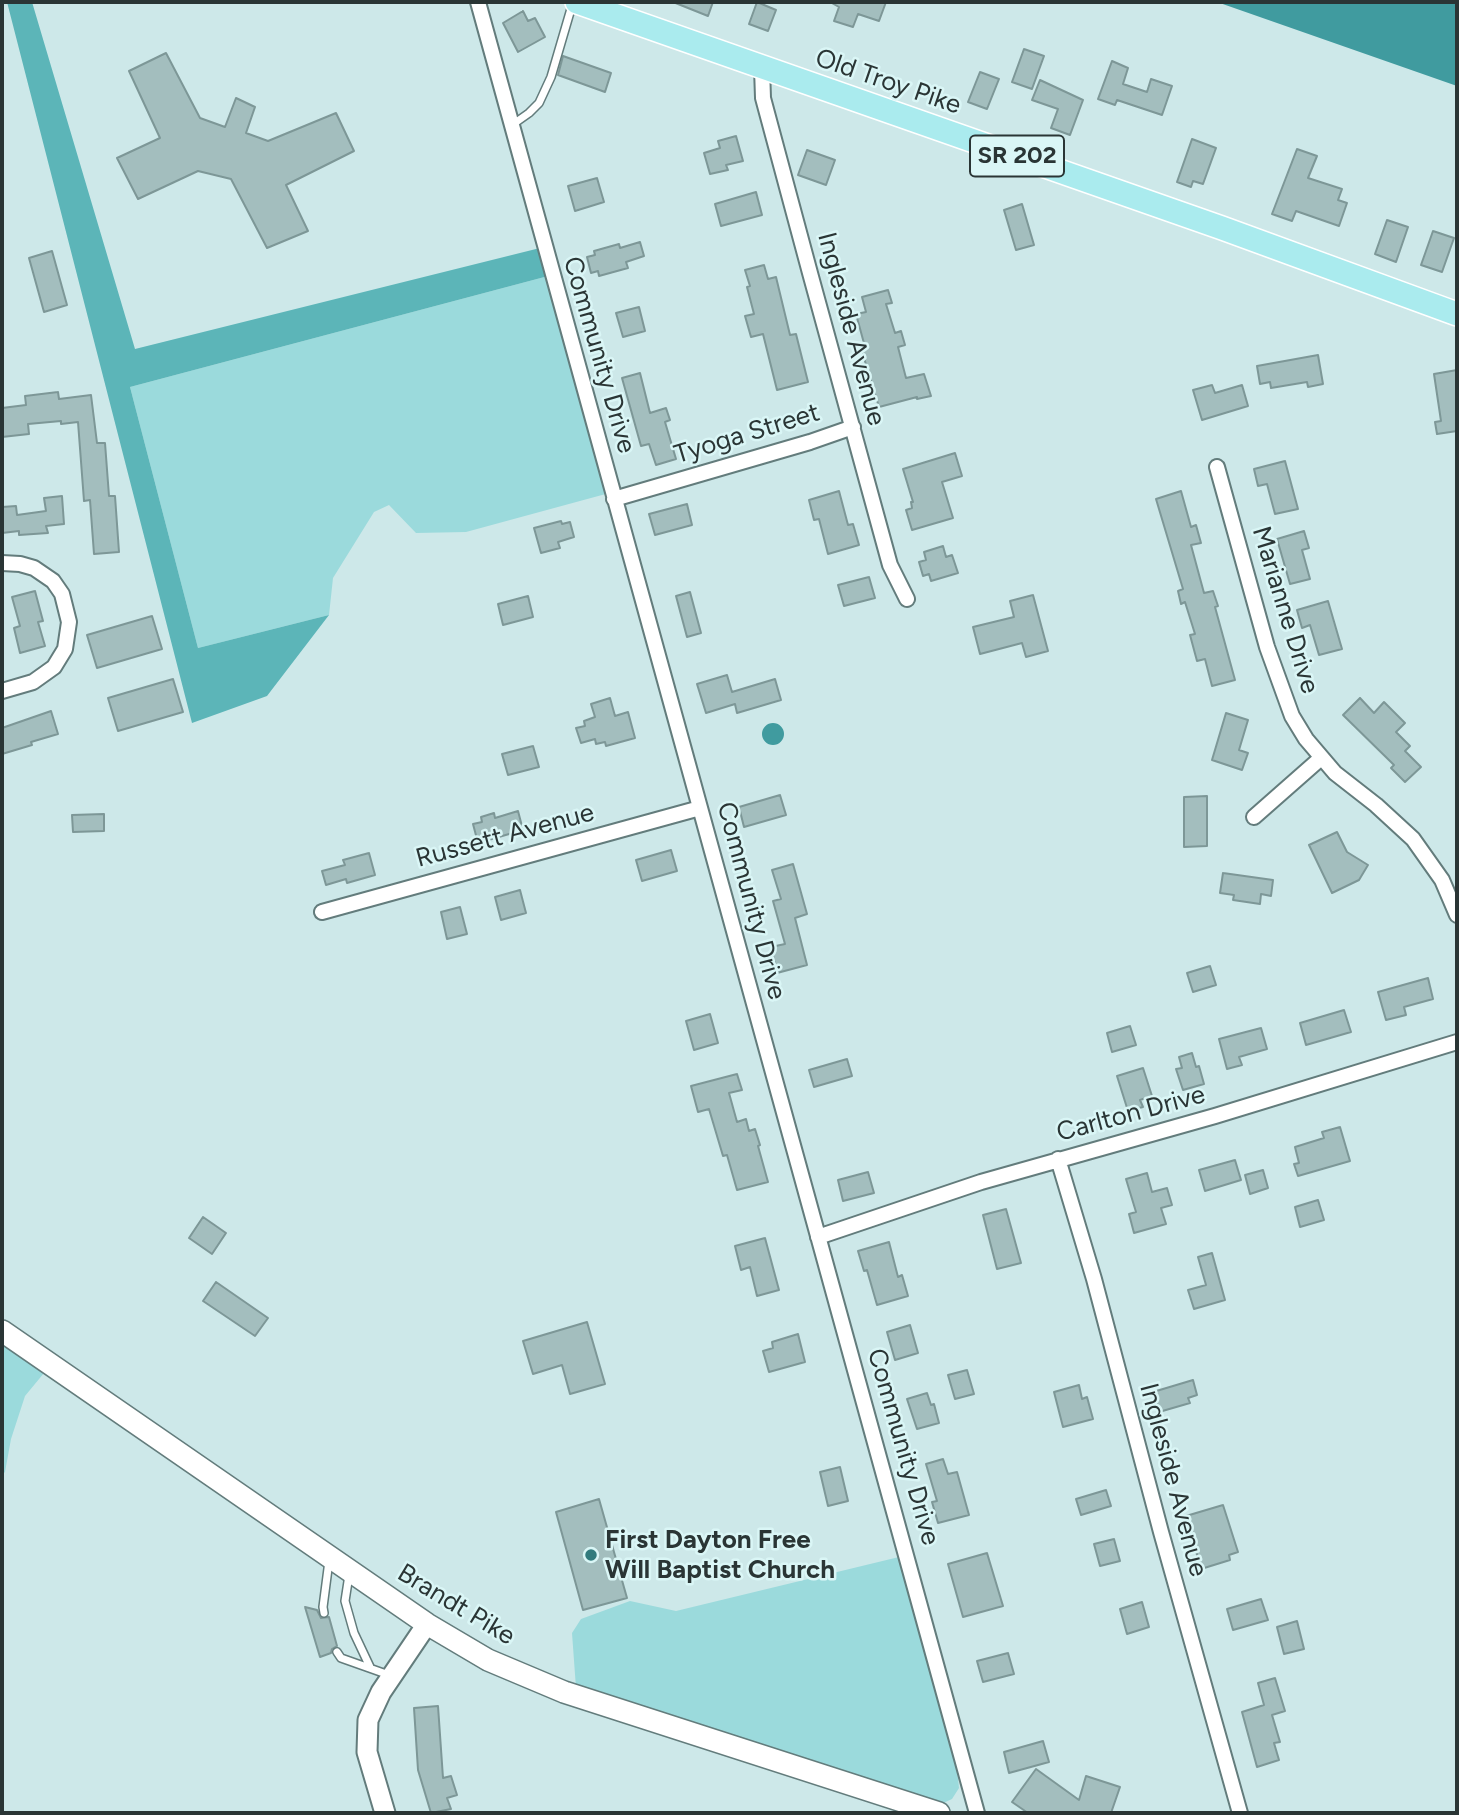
<!DOCTYPE html>
<style>
body{margin:0}
#map{position:relative;width:1459px;height:1815px;overflow:hidden;background:#cde8e9;font-family:Figtree,sans-serif}
canvas{display:block}
.frame{position:absolute;inset:0;border:4px solid #2a3535;pointer-events:none}
</style>
<div id="map">
<canvas width="1459" height="1815"></canvas>
<div class="frame"></div>
</div>
<script>
const context = document.querySelector('canvas').getContext('2d');
context.lineJoin = 'round';
function paint(path, color) { context.fillStyle = color; context.fill(path, 'evenodd'); }
const poly = rows => new Path2D(rows.map(r => 'M' + r).join(''));
function stroke(path, color, width, dash) { context.strokeStyle = color; context.lineWidth = width; context.lineCap = dash ? 'butt' : 'round'; context.setLineDash(dash || []); context.stroke(path); }
function label(font, color, halo, rows, align = 'center') {
  context.font = font + ' Figtree,sans-serif'; context.lineWidth = 5; context.setLineDash([]); context.textBaseline = 'middle'; context.strokeStyle = halo; context.fillStyle = color; for (const [text, x, y, turn = 0] of rows) {
    context.save(); context.translate(x, y); context.rotate((+turn || 0) * Math.PI / 180); context.textAlign = isNaN(turn) ? turn : align; if (halo) context.strokeText(text, 0, 0); context.fillText(text, 0, 0); context.restore();
  }
}
paint(poly([
 [552,275,613,492,466,532,416,533,389,505,374,512,333,578,329,615,198,648,130,387],
 [2,1344,44,1373,25,1396,11,1439,5,1472,2,1475],
 [899,1557,956,1760,959,1788,952,1799,939,1805,576,1688,572,1633,581,1619,630,1601,676,1611]
]), '#9bdadc');
paint(poly([
 [7,2,32,2,135,349,544,247,552,275,130,387,198,648,329,615,267,696,192,723]
]), '#5cb5b8');
paint(poly([
 [1217,2,1457,2,1457,86],
 '762 734a11 11 0 1 1 22 0a11 11 0 1 1-22 0Z'
]), '#409b9f');
const building = poly([
 [673,2,713,2,708,16,673,2],
 [757,2,776,10,768,31,749,24,757,2],
 [830,2,886,2,879,21,858,14,853,27,834,21,839,7,830,2],
 [523,11,528,21,535,18,545,37,518,52,503,23,523,11],
 [1024,49,1044,56,1032,89,1012,82,1024,49],
 [166,53,200,118,225,127,236,98,255,107,246,133,268,141,336,113,354,151,286,185,308,231,267,248,231,179,198,171,138,199,117,158,160,138,129,71,166,53],
 [563,56,611,73,605,92,558,75,563,56],
 [1112,61,1128,68,1123,84,1147,92,1151,79,1172,86,1162,115,1117,100,1115,105,1098,99,1112,61],
 [980,72,999,79,987,109,968,102,980,72],
 [1040,80,1083,100,1070,135,1051,128,1058,109,1032,100,1040,80],
 [736,136,743,161,726,165,728,170,710,174,704,153,720,148,718,141,736,136],
 [1192,139,1216,148,1203,184,1193,181,1191,187,1177,182,1192,139],
 [1297,149,1317,156,1308,178,1342,189,1338,200,1347,203,1339,226,1296,211,1292,221,1272,214,1297,149],
 [807,150,835,160,826,185,798,175,807,150],
 [597,178,604,202,575,211,568,186,597,178],
 [756,192,762,215,721,226,715,204,756,192],
 [1022,204,1034,245,1016,250,1004,210,1022,204],
 [1387,220,1408,227,1396,262,1375,254,1387,220],
 [1433,231,1454,238,1442,272,1421,265,1433,231],
 [640,242,644,256,626,262,628,268,599,276,598,271,591,273,587,257,595,255,594,251,619,244,620,248,640,242],
 [52,251,67,305,44,312,29,258,52,251],
 [764,265,768,279,776,277,790,335,796,334,808,382,777,390,763,334,751,337,745,316,754,314,747,287,750,286,745,270,764,265],
 [888,290,892,303,886,304,895,333,901,331,905,345,898,347,906,378,924,374,931,396,917,399,917,397,879,407,861,348,865,347,856,314,866,312,862,297,888,290],
 [639,307,645,331,623,337,616,313,639,307],
 [1318,355,1323,384,1308,387,1307,382,1271,388,1270,382,1260,384,1257,366,1318,355],
 [1457,370,1457,431,1437,434,1435,422,1441,421,1434,374,1457,370],
 [640,373,650,413,666,408,670,420,665,422,676,459,656,465,649,444,641,446,622,378,640,373],
 [1212,385,1215,393,1242,385,1248,406,1202,420,1193,390,1212,385],
 [58,392,59,399,91,395,97,443,105,443,109,496,115,496,119,552,94,554,90,500,84,501,78,422,61,424,61,421,28,424,29,434,2,437,2,408,26,405,25,396,58,392],
 [955,453,962,476,942,482,953,518,912,530,906,510,912,508,911,502,913,502,903,469,955,453],
 [1285,461,1298,509,1275,514,1267,484,1258,486,1254,469,1285,461],
 [839,491,848,525,853,524,859,545,828,554,819,519,814,520,809,500,839,491],
 [1181,491,1191,527,1196,525,1201,543,1191,545,1204,593,1213,591,1218,606,1215,607,1235,680,1212,686,1205,659,1197,661,1190,635,1195,634,1185,602,1181,604,1178,591,1183,589,1156,499,1181,491],
 [62,496,64,524,46,526,48,533,19,535,19,531,2,533,2,507,16,506,17,515,46,511,44,498,62,496],
 [687,504,692,525,655,535,649,514,687,504],
 [561,521,562,524,570,522,574,537,558,542,560,548,541,553,534,528,561,521],
 [1304,531,1309,548,1302,550,1310,579,1290,584,1277,539,1304,531],
 [943,546,946,557,952,555,958,573,931,581,929,574,923,576,919,562,926,560,924,552,943,546],
 [869,577,875,598,844,606,838,585,869,577],
 [35,591,43,621,38,622,45,646,20,653,14,628,20,626,12,597,35,591],
 [690,592,701,633,687,637,676,596,690,592],
 [1033,595,1048,651,1026,657,1022,643,980,654,973,627,1014,617,1010,601,1033,595],
 [528,596,533,617,503,625,498,604,528,596],
 [1328,601,1342,649,1319,655,1310,625,1302,628,1297,610,1328,601],
 [152,616,162,649,97,668,87,635,152,616],
 [727,675,732,692,775,679,781,700,737,713,735,704,706,713,697,684,727,675],
 [173,679,183,712,118,731,108,698,173,679],
 [610,698,615,716,628,712,635,738,606,746,605,742,596,744,595,739,581,743,576,728,585,726,584,721,595,717,591,704,610,698],
 [1360,698,1374,713,1384,702,1405,723,1396,732,1410,746,1405,751,1421,767,1405,782,1391,768,1394,765,1343,715,1360,698],
 [51,711,58,734,31,742,32,745,2,754,2,728,51,711],
 [1226,713,1248,720,1239,750,1248,753,1242,770,1212,760,1226,713],
 [533,746,539,767,508,775,502,754,533,746],
 [780,795,786,815,744,827,739,807,780,795],
 [1207,796,1207,846,1184,847,1184,797,1207,796],
 [518,811,523,830,478,843,473,824,482,822,481,817,494,813,495,818,518,811],
 [104,814,104,831,73,832,72,815,104,814],
 [1337,832,1347,852,1368,865,1359,880,1332,893,1309,845,1337,832],
 [671,850,677,871,642,881,636,860,671,850],
 [369,853,375,875,347,883,346,879,326,885,322,871,345,865,343,860,369,853],
 [793,864,807,914,795,918,807,965,777,973,771,947,785,944,773,901,781,899,772,870,793,864],
 [1223,873,1273,880,1271,896,1261,894,1260,904,1233,900,1234,895,1220,893,1223,873],
 [520,890,526,913,501,920,495,897,520,890],
 [460,907,467,934,447,939,441,912,460,907],
 [1210,966,1216,985,1193,992,1187,973,1210,966],
 [1428,978,1433,999,1404,1007,1406,1015,1386,1020,1378,992,1428,978],
 [1344,1010,1351,1032,1306,1045,1300,1023,1344,1010],
 [710,1014,718,1043,694,1050,686,1021,710,1014],
 [1130,1026,1136,1045,1112,1052,1107,1033,1130,1026],
 [1261,1028,1267,1049,1239,1057,1242,1065,1227,1069,1219,1039,1261,1028],
 [1192,1053,1196,1067,1199,1066,1204,1084,1183,1090,1176,1069,1182,1068,1179,1057,1192,1053],
 [847,1059,852,1076,814,1087,809,1070,847,1059],
 [1143,1068,1152,1096,1140,1100,1143,1107,1128,1111,1117,1076,1143,1068],
 [737,1074,742,1090,729,1093,737,1122,746,1119,749,1131,755,1129,760,1145,758,1146,768,1182,737,1190,727,1155,723,1156,709,1109,698,1112,691,1086,737,1074],
 [1340,1127,1350,1161,1298,1176,1294,1164,1299,1163,1295,1147,1324,1138,1322,1132,1340,1127],
 [1235,1160,1241,1180,1205,1191,1199,1170,1235,1160],
 [1263,1170,1268,1188,1250,1194,1245,1175,1263,1170],
 [868,1172,874,1193,843,1201,838,1180,868,1172],
 [1147,1173,1152,1192,1167,1188,1172,1205,1161,1208,1166,1224,1134,1233,1129,1214,1136,1212,1126,1179,1147,1173],
 [1318,1200,1324,1220,1300,1227,1295,1207,1318,1200],
 [1006,1209,1021,1263,997,1269,983,1215,1006,1209],
 [203,1217,226,1233,212,1254,189,1238,203,1217],
 [765,1238,779,1290,757,1296,750,1267,741,1270,735,1246,765,1238],
 [889,1242,898,1277,902,1275,908,1296,877,1305,867,1270,864,1271,858,1251,889,1242],
 [1212,1253,1225,1300,1194,1309,1188,1290,1206,1285,1198,1257,1212,1253],
 [216,1282,268,1318,255,1336,203,1301,216,1282],
 [587,1322,605,1384,570,1394,562,1365,533,1374,523,1341,587,1322],
 [910,1325,918,1353,895,1360,887,1332,910,1325],
 [798,1334,805,1362,769,1372,763,1351,773,1348,772,1342,798,1334],
 [967,1370,974,1394,955,1399,948,1375,967,1370],
 [1193,1380,1197,1395,1188,1398,1190,1403,1159,1412,1153,1392,1193,1380],
 [1079,1385,1082,1399,1087,1397,1093,1419,1063,1427,1054,1392,1079,1385],
 [927,1393,931,1405,934,1404,939,1423,917,1429,907,1399,927,1393],
 [943,1459,948,1474,957,1472,969,1515,938,1523,932,1502,937,1501,926,1464,943,1459],
 [840,1467,848,1501,828,1506,820,1472,840,1467],
 [1106,1490,1111,1506,1081,1515,1076,1499,1106,1490],
 [599,1499,627,1598,583,1610,556,1512,599,1499],
 [1223,1505,1238,1552,1229,1555,1230,1560,1201,1569,1186,1516,1223,1505],
 [1114,1539,1120,1561,1100,1566,1094,1544,1114,1539],
 [987,1553,1003,1606,963,1617,948,1564,987,1553],
 [1261,1599,1268,1620,1233,1630,1227,1609,1261,1599],
 [1142,1602,1149,1627,1127,1634,1120,1609,1142,1602],
 [305,1607,317,1610,321,1618,329,1617,337,1646,332,1649,331,1653,320,1657,305,1607],
 [1297,1621,1304,1649,1284,1654,1277,1627,1297,1621],
 [1008,1653,1014,1674,983,1682,977,1661,1008,1653],
 [1275,1678,1285,1711,1272,1715,1280,1742,1274,1743,1279,1760,1257,1767,1242,1712,1264,1705,1258,1683,1275,1678],
 [438,1706,443,1778,451,1776,457,1795,447,1798,451,1809,431,1813,418,1770,414,1708,438,1706],
 [1043,1741,1049,1762,1009,1773,1004,1752,1043,1741],
 [1036,1769,1079,1800,1086,1776,1120,1787,1111,1813,1028,1813,1012,1802,1036,1769]
]);
paint(building, '#a3bebe');
stroke(building, '#7d9797', 2);
const service = poly([
 [512,125,529,113,539,103,551,77,573,2],
 [349,1575,345,1601,354,1633,370,1667],
 [324,1613,323,1607,329,1561],
 [337,1652,341,1658,389,1675]
]);
const minor = poly([
 [478,2,977,1813],
 [762,68,763,98,810,273,890,565,907,599],
 [1217,467,1267,647,1292,716,1306,739,1335,773,1376,805,1413,839,1442,880,1457,915],
 [614,499,810,442,853,427],
 [2,563,20,564,34,568,53,581,62,594,69,622,65,649,54,667,33,682,2,691],
 [1254,817,1321,758],
 [322,912,700,808],
 [1058,1159,1094,1279,1161,1532,1240,1813],
 [818,1237,981,1182,1215,1116,1457,1042]
]);
const tertiary = poly([
 [385,1813,367,1752,368,1720,381,1692,427,1624]
]);
const secondary = poly([
 [2,1331,427,1624,488,1660,564,1692,939,1813]
]);
const primary = poly([
 [577,2,1222,228,1457,314]
]);
stroke(service, '#637c7c', 10);
stroke(minor, '#637c7c', 18);
stroke(tertiary, '#637c7c', 23);
stroke(secondary, '#637c7c', 24);
stroke(primary, '#fff', 26);
stroke(service, '#fff', 7);
stroke(minor, '#fff', 14);
stroke(tertiary, '#fff', 19);
stroke(secondary, '#fff', 21);
stroke(primary, '#aaebee', 23);
for (const [x, y, r, color] of [
 [591,1555,7,"#317b7d"]
]) { const dot = new Path2D(); dot.arc(x, y, r, 0, 2 * Math.PI); context.fillStyle = color; context.fill(dot); stroke(dot, '#daf6f6', 2.5); }
for (const [x, y, w] of [
 [1017,156,94]
]) { const box = new Path2D(); box.roundRect(x - w / 2, y - 20.5, w, 41, 5); context.fillStyle = '#daf6f6'; context.fill(box); stroke(box, '#2a3535', 2); }
label('bold 24px', '#2a3535', null, [
 ["SR 202",1017,156]
]);
label('26px', '#2a3535', '#daf6f6', [
 ["Old Troy Pike",888,82,19],
 ["Ingleside Avenue",851,329,75],
 ["Community Drive",599,355,74],
 ["Tyoga Street",747,434,-17],
 ["Marianne Drive",1285,610,73],
 ["Russett Avenue",505,836,-15],
 ["Community Drive",751,901,75],
 ["Carlton Drive",1131,1114,-15],
 ["Community Drive",903,1447,74],
 ["Ingleside Avenue",1173,1480,75],
 ["Brandt Pike",456,1605,31]
]);
label('bold 26px', '#2a3535', '#daf6f6', [
 ["First Dayton Free",605,1540],
 ["Will Baptist Church",605,1570]
], 'left');
</script>
